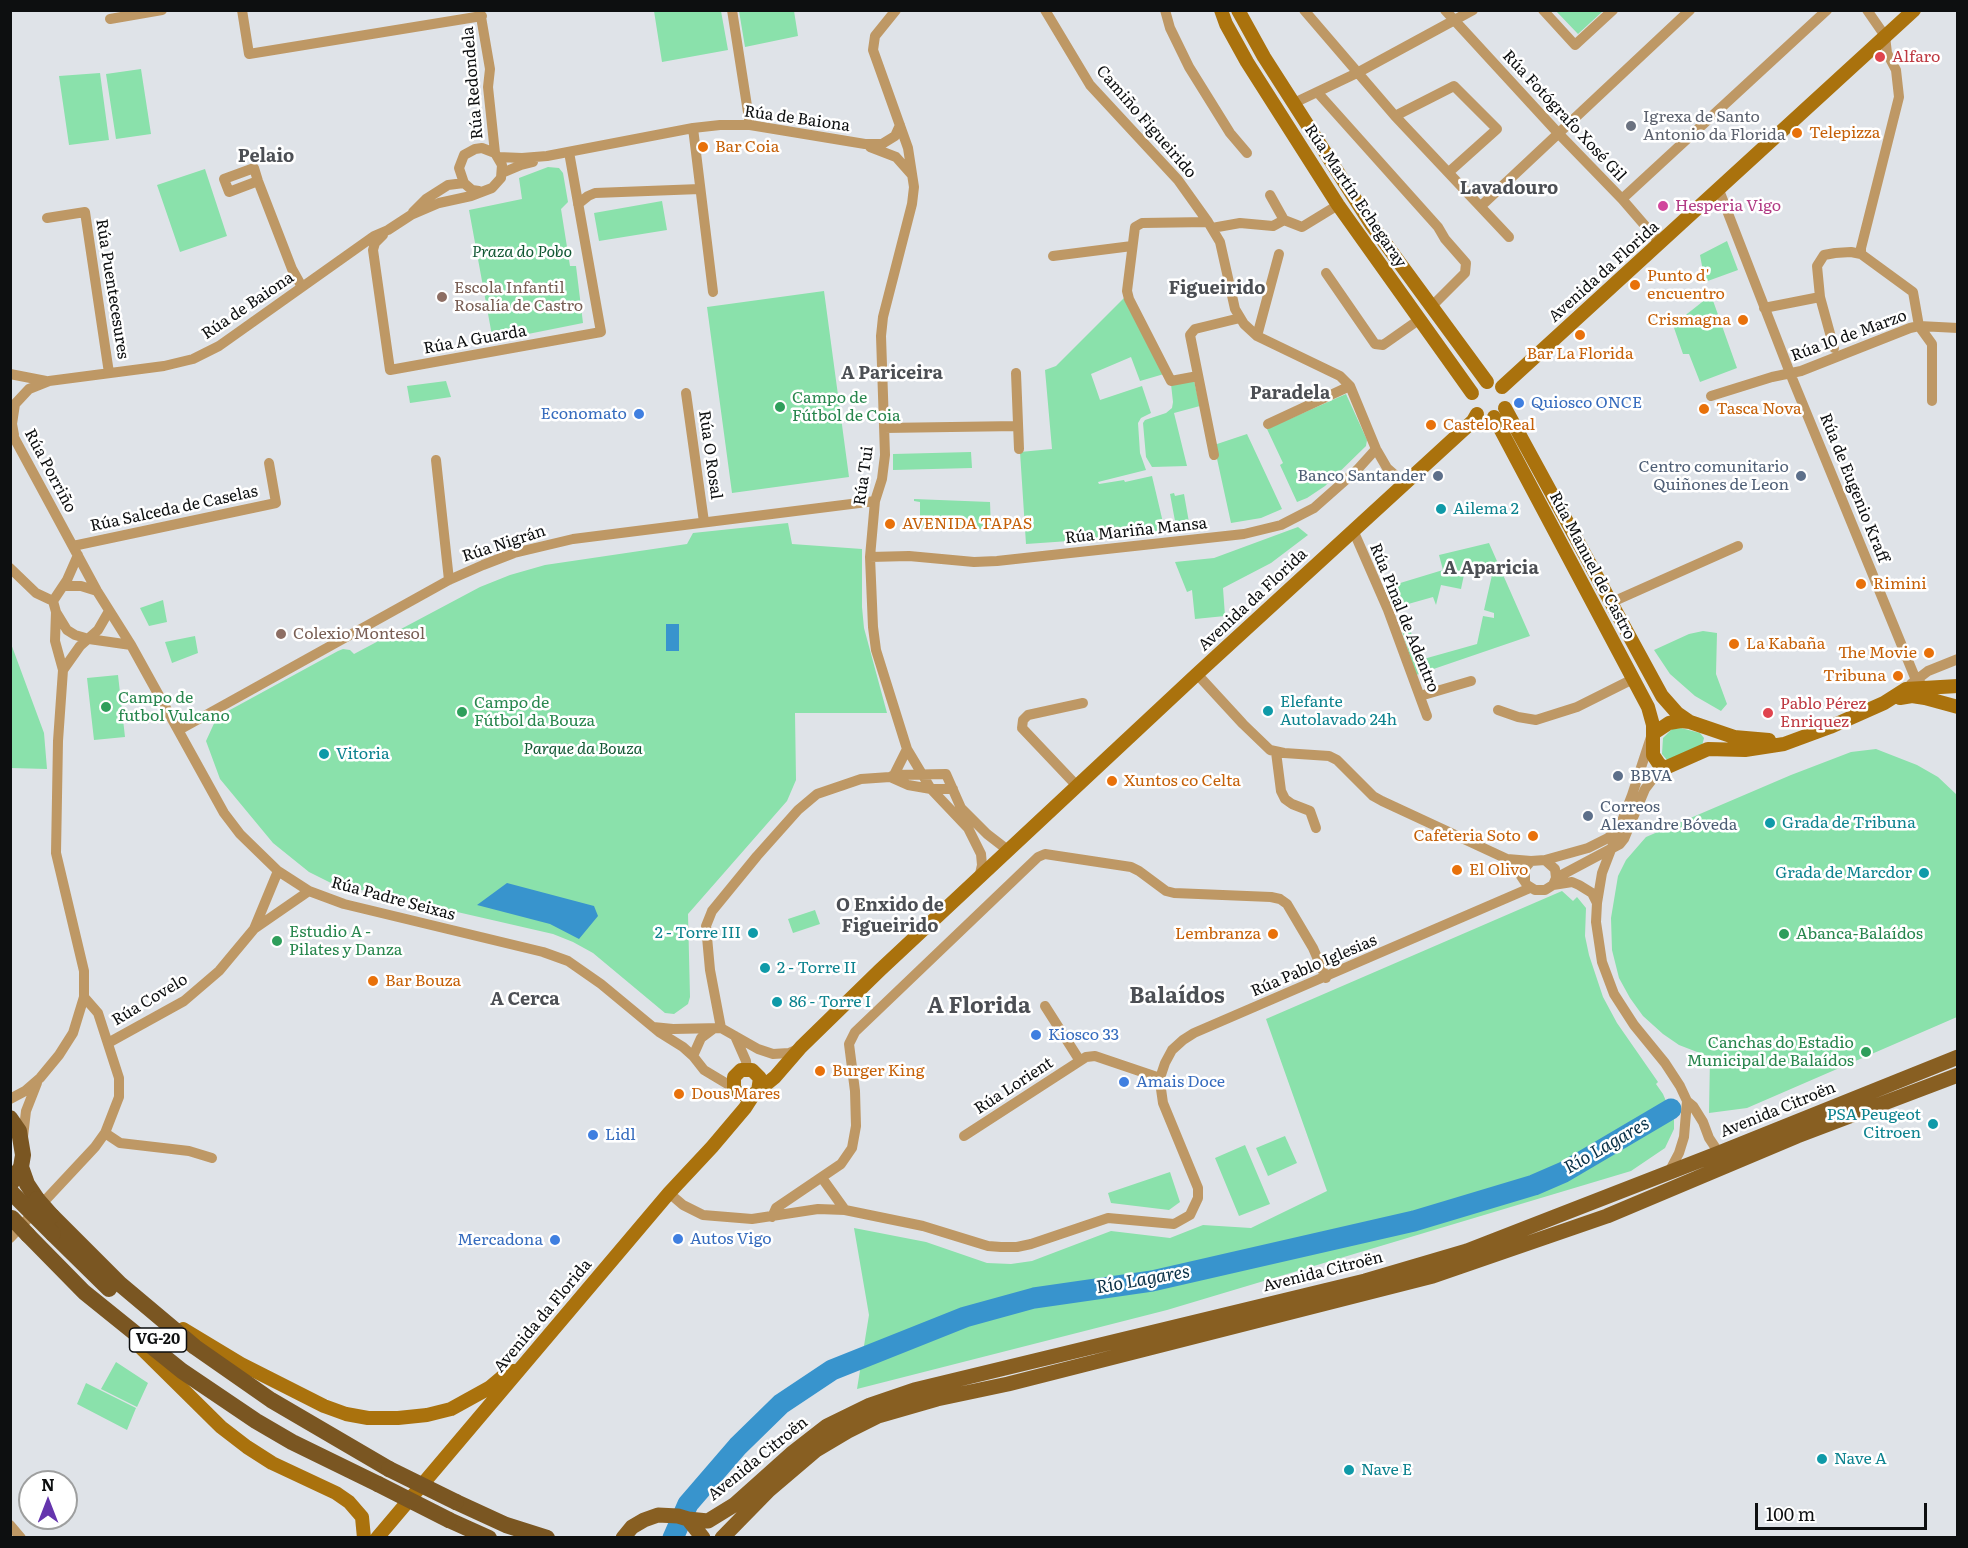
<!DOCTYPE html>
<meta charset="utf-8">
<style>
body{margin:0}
#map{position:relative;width:1968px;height:1548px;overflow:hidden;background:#dfe3e8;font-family:Literata,serif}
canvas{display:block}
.frame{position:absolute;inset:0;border:12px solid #0d0f10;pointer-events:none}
.north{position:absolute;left:18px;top:1470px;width:60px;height:60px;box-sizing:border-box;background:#fff;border:2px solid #9e9f9f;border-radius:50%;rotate:0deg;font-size:16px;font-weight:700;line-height:24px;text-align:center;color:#0d0f10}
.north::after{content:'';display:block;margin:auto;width:21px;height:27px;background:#6535ad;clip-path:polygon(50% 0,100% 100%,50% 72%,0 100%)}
.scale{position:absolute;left:1755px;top:1503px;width:172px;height:27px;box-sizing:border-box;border:3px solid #0d0f10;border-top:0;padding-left:8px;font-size:18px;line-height:21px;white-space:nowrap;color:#0d0f10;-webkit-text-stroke:4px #fff;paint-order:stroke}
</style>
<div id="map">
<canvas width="1968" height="1548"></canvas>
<div class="frame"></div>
<div class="north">N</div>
<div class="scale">100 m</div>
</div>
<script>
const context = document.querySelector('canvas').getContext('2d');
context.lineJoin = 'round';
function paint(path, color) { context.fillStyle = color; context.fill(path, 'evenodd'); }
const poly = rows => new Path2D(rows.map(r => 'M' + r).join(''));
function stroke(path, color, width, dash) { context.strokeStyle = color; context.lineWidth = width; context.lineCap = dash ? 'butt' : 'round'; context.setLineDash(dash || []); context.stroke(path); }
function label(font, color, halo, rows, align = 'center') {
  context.font = font + ' Literata,serif'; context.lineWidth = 5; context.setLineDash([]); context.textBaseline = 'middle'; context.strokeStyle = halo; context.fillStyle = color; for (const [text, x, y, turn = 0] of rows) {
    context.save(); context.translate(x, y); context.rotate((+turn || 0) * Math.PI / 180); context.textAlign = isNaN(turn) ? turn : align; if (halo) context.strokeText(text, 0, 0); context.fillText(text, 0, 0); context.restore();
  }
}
paint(poly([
 [654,11,721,11,728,50,662,62],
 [739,11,794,11,798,36,745,47],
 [1556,11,1603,11,1578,34],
 [141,69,151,134,116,139,106,74],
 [100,73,109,140,69,145,59,76],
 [548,167,559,168,563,173,568,202,561,209,570,266,576,266,583,323,493,341,469,210,522,199,519,178],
 [205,169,227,236,180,252,157,185],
 [662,201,667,230,599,241,594,213],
 [1727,241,1738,270,1705,282,1700,255],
 [824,291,849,477,732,493,707,307],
 [1711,295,1737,368,1700,382,1689,354,1683,354,1673,325],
 [1124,298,1164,374,1140,381,1131,357,1091,374,1100,400,1142,386,1151,413,1141,418,1138,423,1140,453,1146,470,1098,482,1099,484,1124,480,1125,482,1152,476,1165,531,1098,539,1026,544,1020,452,1052,449,1045,370,1056,366],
 [446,381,451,397,410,403,407,386],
 [1194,381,1200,406,1174,413,1187,466,1152,467,1146,457,1143,423,1145,420,1166,413,1172,408,1173,402,1171,384],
 [1346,394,1367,440,1366,446,1325,486,1307,498,1297,502,1280,465,1283,463,1267,429],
 [1247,434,1282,509,1261,518,1231,523,1214,445],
 [971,452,972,468,893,470,893,454],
 [1174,493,1175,496,1184,494,1190,528,1182,529,1181,521,1175,521,1170,494],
 [914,499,990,502,991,529,920,529,920,502,914,501],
 [788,523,792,544,862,549,862,607,864,628,887,713,795,713,796,780,787,801,688,914,690,997,688,1004,674,1014,665,1013,593,953,573,942,553,934,331,883,309,872,273,843,220,779,206,741,217,717,338,651,343,649,350,650,354,654,480,587,510,575,545,565,687,544,693,533],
 [1298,527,1308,535,1271,563,1223,588,1225,616,1195,619,1192,590,1187,592,1175,562,1214,558],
 [1489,543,1530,636,1416,675,1400,625,1408,623,1420,660,1477,644,1483,616,1494,618,1494,613,1484,610,1492,575,1465,570,1461,589,1441,585,1436,605,1433,597,1394,608,1387,587,1443,570,1439,555],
 [163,600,167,622,149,626,140,608],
 [1703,631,1717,633,1716,674,1727,704,1721,711,1695,696,1670,674,1654,650,1689,634],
 [195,636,198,653,172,663,165,642],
 [10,641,44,733,47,769,11,768],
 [118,675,125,737,94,740,87,678],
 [1681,728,1700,733,1704,738,1703,742,1701,748,1667,760,1662,754,1663,738,1672,729],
 [1876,749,1917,765,1938,777,1957,795,1957,1017,1747,1108,1709,1113,1710,1057,1679,1045,1663,1034,1643,1016,1630,998,1619,978,1612,950,1611,918,1618,876,1626,860,1646,837,1791,775,1851,752],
 [1562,891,1573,901,1577,897,1586,908,1585,936,1589,955,1603,997,1617,1023,1658,1082,1656,1084,1663,1094,1674,1120,1674,1129,1665,1148,1631,1171,1167,1310,857,1389,869,1315,854,1228,926,1242,987,1263,1011,1264,1032,1261,1111,1231,1170,1238,1203,1225,1251,1228,1327,1191,1266,1019],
 [815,910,820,924,793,933,788,919],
 [1285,1136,1297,1163,1268,1176,1256,1148],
 [1245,1145,1270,1204,1239,1216,1215,1158],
 [1170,1172,1180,1202,1169,1210,1111,1203,1108,1193],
 [116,1362,148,1383,137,1407,101,1389],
 [86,1383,136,1408,127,1430,77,1404]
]), '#8ae1ab');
paint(poly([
 [666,624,679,624,679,651,666,651],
 [507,883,594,906,598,916,579,939,550,924,477,905]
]), '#3894cd');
stroke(poly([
 [673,1538,688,1504,738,1446,781,1404,832,1370,965,1317,1034,1298,1152,1281,1414,1221,1534,1185,1564,1172,1671,1109]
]), '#3894cd', 21);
stroke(poly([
 [242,10,249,54,482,16],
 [732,10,750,125],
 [896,10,875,36,873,50,908,148,914,187,912,204,883,317,881,336,885,455,882,479,875,501,870,557,873,627,876,650,907,749,931,789,968,828,981,854,982,865,979,878],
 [1045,10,1090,85,1178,180,1208,222,1220,242,1235,309,1244,324,1257,336,1340,376,1350,386,1376,449,1387,468,1404,483],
 [1165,10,1170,28,1189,67,1230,133,1247,153],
 [1304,10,1395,116,1509,237],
 [1445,10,1558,133,1622,199,1660,243],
 [1543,10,1575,45,1613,10],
 [1867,10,1885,36,1887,53,1896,70,1899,97,1861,248,1861,254,1913,292,1919,326,1932,344,1932,401],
 [480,11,490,69,488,87,495,153],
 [110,19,162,10],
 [1318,93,1438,227,1445,239,1466,263,1465,273,1431,307],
 [1294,103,1357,73,1473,10],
 [1395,116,1454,86,1497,129,1449,172],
 [693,128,713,292],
 [870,147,896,157,912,175],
 [498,157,522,158,547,156,693,128,720,125,750,125,865,144,882,144,895,136,900,125],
 [502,173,521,165,533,162],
 [258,181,229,192,224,179,254,168,258,181,292,269,302,287],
 [1719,190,1790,373,1916,680,1925,687],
 [1270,195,1284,220,1302,227,1338,205],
 [1622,199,1827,10],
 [578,204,588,196,595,193,700,189],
 [1481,206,1690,10],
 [413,212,426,199,448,185,464,183],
 [47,218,85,212,109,373],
 [1212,228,1240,223,1273,226,1284,220],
 [383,235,375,243,373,250,390,370,601,332,569,152],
 [1053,256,1132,246],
 [1326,273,1375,344,1383,345,1420,319],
 [1764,308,1820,297],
 [1257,336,1279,254],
 [1834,348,1820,297,1817,266,1824,255,1835,253,1851,252,1861,254],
 [1016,373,1019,449],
 [10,374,46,381],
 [1198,376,1171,381,1129,299,1127,291,1135,227,1142,223,1208,222],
 [686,393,704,522],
 [1711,396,1772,377,1801,371,1910,328,1919,326,1958,328],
 [1268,424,1350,386],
 [884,428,1018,426],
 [10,430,97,591,131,645,224,813,240,834,278,871,309,891,344,904,543,952,568,961,601,984,659,1032,683,1047,693,1056,704,1070,734,1088],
 [14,435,12,424,15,404,29,389,49,381,164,366,193,359,219,346,374,236,388,230,411,215,439,203,471,196,492,188,501,178,502,165,495,153,482,148,475,149,464,155,459,168,464,183,472,190,479,191],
 [1214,455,1190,335,1195,329,1240,318],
 [436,460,449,580],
 [1353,530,1388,610,1427,716],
 [73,546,276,503,269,463],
 [870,557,909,556,974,562,997,561,1244,534,1281,525,1314,508,1357,470,1376,449],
 [10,568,36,593,53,601],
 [64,586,81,586,97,591],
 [1610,603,1738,546],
 [56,612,67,630,75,635,89,639,131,645],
 [63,670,80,646,98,630,109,611],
 [1197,674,1243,724,1270,750,1284,753,1329,756,1337,760,1373,796,1382,801,1507,859,1531,861],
 [1911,684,1928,671,1958,659],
 [1420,696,1471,681],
 [1498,710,1518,717,1536,720,1577,707,1633,679],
 [179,730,449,580,483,565,514,553,573,539,875,501],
 [1651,737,1632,795,1602,873,1597,903,1596,922,1602,962,1614,994,1634,1025,1665,1063,1680,1086,1687,1101,1684,1137,1679,1153,1669,1172],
 [1276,752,1281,791,1285,799,1292,804,1310,811,1316,828],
 [894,775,907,749],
 [890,777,908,785,931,789,953,789],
 [1077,786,1022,728,1023,720,1028,715,1083,703],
 [1545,860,1588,848,1608,838,1618,830],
 [1511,861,1527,885,1535,890,1545,890,1553,885,1556,878,1555,869,1545,860,1531,861,1525,868,1525,881],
 [1556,878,1620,844,1624,839,1645,789,1655,776,1665,768],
 [1553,885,1572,882,1579,885,1592,893,1597,903],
 [254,929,278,871],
 [1045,1006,1080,1061],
 [653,1027,673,1029,721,1028,758,1049,773,1054,789,1053,798,1049],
 [721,1028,710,970,706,926,712,911,757,856,798,810,817,794,861,779,890,777,894,775,946,774,961,808,987,834,1009,851],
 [735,1036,746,1061,747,1069],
 [108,1043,184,1001,219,971,254,929,309,891],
 [693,1056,701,1038,713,1029],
 [10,1099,25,1091,40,1078,59,1055,73,1033,84,997,84,971,56,853,58,741,63,670,55,641,56,612,53,601,67,580,78,555],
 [1687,1101,1693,1106,1703,1122,1709,1138,1721,1156],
 [105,1133,120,1143,189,1151,212,1158],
 [964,1136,1086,1057,1095,1056,1160,1078],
 [23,1137,26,1111,37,1083],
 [822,1178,845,1210],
 [669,1193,683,1205,703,1215,752,1219,818,1209,845,1210,923,1226,988,1246,1001,1247,1017,1247,1031,1244,1108,1218,1174,1224,1190,1215,1198,1198,1198,1188,1163,1103,1161,1089,1160,1078,1165,1063,1172,1050,1183,1040,1194,1033,1530,888],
 [772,1217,776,1208,841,1164,852,1148,856,1126,855,1091,849,1044,855,1032,1038,857,1045,854,1131,867,1139,871,1166,891,1174,893,1271,897,1280,899,1287,904,1313,948,1326,978],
 [10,1238,95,1147,105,1133,119,1097,119,1078,98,1013,84,997],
 [10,1525,21,1538]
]), '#be9865', 10);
stroke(poly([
 [1221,10,1226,24,1247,62,1338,205,1472,393],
 [1238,10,1264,57,1371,224,1487,382],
 [1502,387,1914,10],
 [1505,408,1662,696,1677,713,1690,722,1734,737,1769,740],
 [1494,417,1648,707,1653,725,1653,755,1659,764,1665,768,1708,749,1745,750,1784,744,1830,727,1884,703,1906,689,1958,686],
 [1900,698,1912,696,1925,698,1958,707],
 [1654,733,1669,723,1681,721,1690,722],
 [758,1091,760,1078,752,1070,741,1070,734,1077,734,1088,738,1093,749,1096,754,1094,775,1077,801,1047,880,970,1197,674,1473,421,1477,414],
 [183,1329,241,1364,324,1406,346,1414,368,1418,398,1418,427,1415,451,1409,489,1388,508,1372,514,1371],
 [137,1344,221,1427,247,1447,272,1463,336,1493,349,1502,362,1517,364,1538],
 [377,1538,669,1193,712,1147,745,1108,754,1094]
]), '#aa720d', 14);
stroke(poly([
 [688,1519,708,1521,734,1505,791,1454,827,1426,870,1405,914,1390,1365,1281,1467,1251,1719,1153,1958,1057],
 [623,1538,632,1527,644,1520,658,1515,678,1516,688,1519,703,1538],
 [722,1538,769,1490,816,1450,848,1431,878,1416,937,1399,1008,1384,1433,1276,1607,1216,1797,1136,1958,1075]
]), '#885f22', 15);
stroke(poly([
 [10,1118,19,1131,23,1155,21,1167,10,1185],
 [21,1167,27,1184,37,1199],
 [52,1216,120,1284,195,1347,271,1400,389,1469],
 [53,1234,109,1289],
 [28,1235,84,1292,182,1371,256,1421,292,1442,378,1484],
 [456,1502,506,1525,547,1538],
 [449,1520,489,1538]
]), '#7a5622', 16);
stroke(poly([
 [10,1191,53,1234],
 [37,1199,52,1216],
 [12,1218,28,1235],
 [389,1469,456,1502],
 [378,1484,449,1520]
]), '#7a5622', 16);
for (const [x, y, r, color] of [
 [1880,57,6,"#e0444e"],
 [1631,126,6,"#6b7280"],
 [1797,133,6,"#e8710a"],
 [703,147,6,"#e8710a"],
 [1663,206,6,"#d1479c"],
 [1635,285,6,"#e8710a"],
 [442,297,6,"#8d6e63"],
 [1743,320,6,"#e8710a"],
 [1580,335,6,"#e8710a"],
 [1519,403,6,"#3f7fe0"],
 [780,407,6,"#2e9e5b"],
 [1704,409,6,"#e8710a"],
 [639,414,6,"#3f7fe0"],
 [1431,425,6,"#e8710a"],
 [1438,476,6,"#5c6f8a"],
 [1801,476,6,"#5c6f8a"],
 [1441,509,6,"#0f9aa8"],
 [890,524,6,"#e8710a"],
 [1861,584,6,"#e8710a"],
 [281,634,6,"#8d6e63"],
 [1734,644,6,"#e8710a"],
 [1929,653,6,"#e8710a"],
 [1898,676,6,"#e8710a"],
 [106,707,6,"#2e9e5b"],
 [1268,711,6,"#0f9aa8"],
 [462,712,6,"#2e9e5b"],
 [1768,713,6,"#e0444e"],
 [324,754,6,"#0f9aa8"],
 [1618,776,6,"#5c6f8a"],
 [1112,781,6,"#e8710a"],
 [1588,816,6,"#5c6f8a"],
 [1770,823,6,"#0f9aa8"],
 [1533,836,6,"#e8710a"],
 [1457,870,6,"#e8710a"],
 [1924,873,6,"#0f9aa8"],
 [753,933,6,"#0f9aa8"],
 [1273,934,6,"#e8710a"],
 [1784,934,6,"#2e9e5b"],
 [277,941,6,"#2e9e5b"],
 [765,968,6,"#0f9aa8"],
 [373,981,6,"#e8710a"],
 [777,1002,6,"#0f9aa8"],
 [1036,1035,6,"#3f7fe0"],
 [1866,1052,6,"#2e9e5b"],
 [820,1071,6,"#e8710a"],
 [1124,1082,6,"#3f7fe0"],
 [679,1094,6,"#e8710a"],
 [1933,1124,6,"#0f9aa8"],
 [593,1135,6,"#3f7fe0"],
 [678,1239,6,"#3f7fe0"],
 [555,1240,6,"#3f7fe0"],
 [1822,1459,6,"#0f9aa8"],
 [1349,1470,6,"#0f9aa8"]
]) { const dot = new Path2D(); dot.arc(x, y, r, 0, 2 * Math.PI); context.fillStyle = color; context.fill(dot); stroke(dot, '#fff', 2); }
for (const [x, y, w] of [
 [158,1340,57]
]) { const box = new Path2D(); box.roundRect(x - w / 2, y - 12, w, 24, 4.5); context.fillStyle = '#fff'; context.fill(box); stroke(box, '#0d0f10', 1.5); }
label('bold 15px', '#0d0f10', null, [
 ["VG-20",158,1340]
]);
label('16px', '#be3a42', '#fff', [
 ["Alfaro",1892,57],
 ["Pablo Pérez",1780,704],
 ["Enriquez",1780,722]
], 'left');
label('16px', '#0d0f10', '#fff', [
 ["Rúa Redondela",473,83,-95],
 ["Rúa Fotógrafo Xosé Gil",1564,116,47],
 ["Rúa de Baiona",797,119,8],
 ["Camiño Figueirido",1146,122,49],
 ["Rúa Martín Echegaray",1355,196,56],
 ["Avenida da Florida",1604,272,-42],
 ["Rúa Puentecesures",112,289,81],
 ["Rúa de Baiona",248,306,-34],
 ["Rúa 10 de Marzo",1849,336,-20],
 ["Rúa A Guarda",475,340,-10],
 ["Rúa O Rosal",710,455,82],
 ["Rúa Porriño",50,471,62],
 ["Rúa Tui",864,476,-82],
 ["Rúa de Eugenio Kraff",1854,488,68],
 ["Rúa Salceda de Caselas",174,509,-12],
 ["Rúa Mariña Mansa",1136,531,-6],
 ["Rúa Nigrán",504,544,-18],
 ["Rúa Manuel de Castro",1592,566,62],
 ["Avenida da Florida",1253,600,-43],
 ["Rúa Pinal de Adentro",1404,618,68],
 ["Rúa Padre Seixas",393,899,15],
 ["Rúa Pablo Iglesias",1314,966,-23],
 ["Rúa Covelo",150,1000,-31],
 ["Rúa Lorient",1014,1086,-33],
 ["Avenida Citroën",1778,1110,-22],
 ["Avenida Citroën",1323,1272,-14],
 ["Avenida da Florida",543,1316,-50],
 ["Avenida Citroën",758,1459,-39]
]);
label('16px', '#5b616d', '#fff', [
 ["Igrexa de Santo",1643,117],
 ["Antonio da Florida",1643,135]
], 'left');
label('16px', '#c56008', '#fff', [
 ["Telepizza",1809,133],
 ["Bar Coia",715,147],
 ["Punto d'",1647,276],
 ["encuentro",1647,294],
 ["Crismagna",1731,320,"right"],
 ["Bar La Florida",1580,354,"center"],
 ["Tasca Nova",1716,409],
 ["Castelo Real",1443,425],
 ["AVENIDA TAPAS",902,524],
 ["Rimini",1873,584],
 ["La Kabaña",1746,644],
 ["The Movie",1917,653,"right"],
 ["Tribuna",1886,676,"right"],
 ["Xuntos co Celta",1124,781],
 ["Cafeteria Soto",1521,836,"right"],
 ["El Olivo",1469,870],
 ["Lembranza",1261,934,"right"],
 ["Bar Bouza",385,981],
 ["Burger King",832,1071],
 ["Dous Mares",691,1094]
], 'left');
label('16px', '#b23c85', '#fff', [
 ["Hesperia Vigo",1675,206]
], 'left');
label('italic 16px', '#115834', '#fff', [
 ["Praza do Pobo",522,252],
 ["Parque da Bouza",583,749]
]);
label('16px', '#785e54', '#fff', [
 ["Escola Infantil",454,288],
 ["Rosalía de Castro",454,306],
 ["Colexio Montesol",293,634]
], 'left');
label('16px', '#27864d', '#fff', [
 ["Campo de",792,398],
 ["Fútbol de Coia",792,416],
 ["Campo de",118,698],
 ["futbol Vulcano",118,716],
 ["Campo de",474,703],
 ["Fútbol da Bouza",474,721],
 ["Estudio A -",289,932],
 ["Pilates y Danza",289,950],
 ["Abanca-Balaídos",1796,934],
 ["Canchas do Estadio",1854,1043,"right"],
 ["Municipal de Balaídos",1854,1061,"right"]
], 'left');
label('16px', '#366cbe', '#fff', [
 ["Quiosco ONCE",1531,403],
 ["Economato",627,414,"right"],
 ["Kiosco 33",1048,1035],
 ["Amais Doce",1136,1082],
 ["Lidl",605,1135],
 ["Autos Vigo",690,1239],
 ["Mercadona",543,1240,"right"]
], 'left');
label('16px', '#4e5e75', '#fff', [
 ["Centro comunitario",1789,467],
 ["Quiñones de Leon",1789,485],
 ["Banco Santander",1426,476],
 ["BBVA",1630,776,"left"],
 ["Correos",1600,807,"left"],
 ["Alexandre Bóveda",1600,825,"left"]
], 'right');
label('16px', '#0d838f', '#fff', [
 ["Ailema 2",1453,509],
 ["Elefante",1280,702],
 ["Autolavado 24h",1280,720],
 ["Vitoria",336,754],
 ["Grada de Tribuna",1782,823],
 ["Grada de Marcdor",1912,873,"right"],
 ["2 - Torre III",741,933,"right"],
 ["2 - Torre II",777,968],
 ["86 - Torre I",789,1002],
 ["PSA Peugeot",1921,1115,"right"],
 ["Citroen",1921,1133,"right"],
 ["Nave A",1834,1459],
 ["Nave E",1361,1470]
], 'left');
label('bold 18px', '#4c4f54', '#fff', [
 ["Pelaio",266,157],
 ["Lavadouro",1509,189],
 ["Figueirido",1217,289],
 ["A Pariceira",892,374],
 ["Paradela",1290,394],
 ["A Aparicia",1491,569],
 ["O Enxido de",890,906],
 ["Figueirido",890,927],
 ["A Cerca",525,1000]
]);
label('italic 18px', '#072f46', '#fff', [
 ["Río Lagares",1607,1146,-30],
 ["Río Lagares",1143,1280,-10]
]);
label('bold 22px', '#4c4f54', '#fff', [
 ["Balaídos",1177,997],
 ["A Florida",979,1007]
]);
</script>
